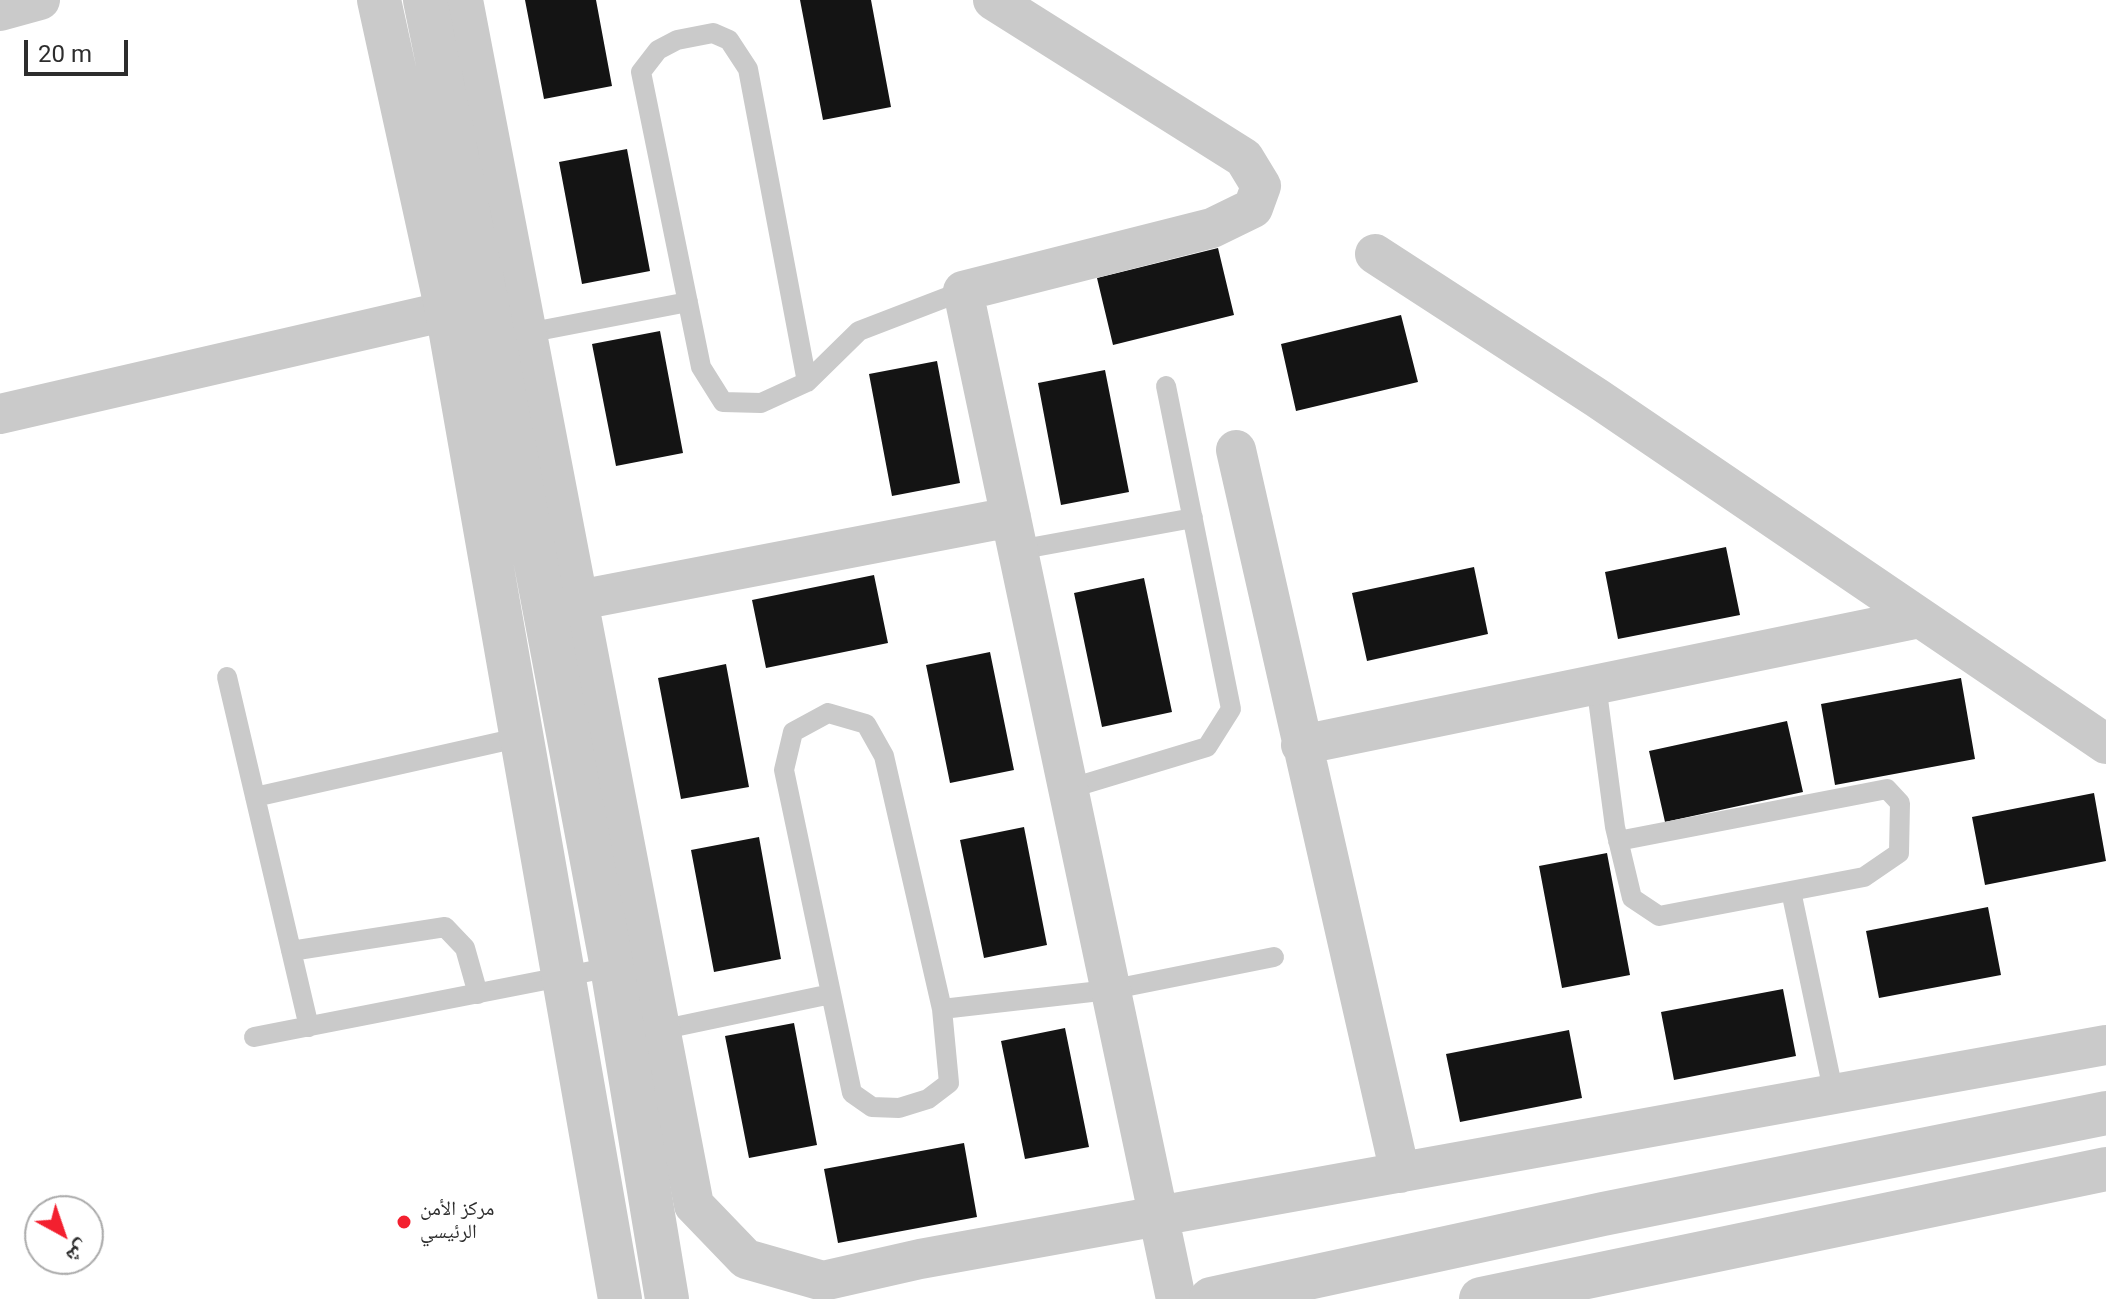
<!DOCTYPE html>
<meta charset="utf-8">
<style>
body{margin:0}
#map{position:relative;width:2106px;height:1299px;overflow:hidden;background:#fff;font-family:Roboto,"Noto Naskh Arabic",sans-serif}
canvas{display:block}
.north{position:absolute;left:24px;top:1195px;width:80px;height:80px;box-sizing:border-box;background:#fff;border:2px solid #ababab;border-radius:50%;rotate:140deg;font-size:22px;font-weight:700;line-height:32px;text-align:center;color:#2d2d2d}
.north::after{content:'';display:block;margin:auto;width:28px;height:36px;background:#f3202f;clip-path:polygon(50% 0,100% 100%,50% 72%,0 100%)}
.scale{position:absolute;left:24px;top:40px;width:104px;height:36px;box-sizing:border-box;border:4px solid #2d2d2d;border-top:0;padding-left:10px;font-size:24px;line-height:28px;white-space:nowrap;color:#2d2d2d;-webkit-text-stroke:6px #fff;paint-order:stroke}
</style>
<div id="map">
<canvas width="2106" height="1299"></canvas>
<div class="north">ش</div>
<div class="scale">20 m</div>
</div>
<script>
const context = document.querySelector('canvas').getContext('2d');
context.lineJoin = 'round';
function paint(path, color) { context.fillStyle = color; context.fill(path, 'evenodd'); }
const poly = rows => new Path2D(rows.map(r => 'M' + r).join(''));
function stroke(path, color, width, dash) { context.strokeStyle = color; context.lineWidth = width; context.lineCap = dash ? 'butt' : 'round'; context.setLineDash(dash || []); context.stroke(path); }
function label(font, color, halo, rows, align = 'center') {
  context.font = font + ' Roboto,"Noto Naskh Arabic",sans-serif'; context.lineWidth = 8; context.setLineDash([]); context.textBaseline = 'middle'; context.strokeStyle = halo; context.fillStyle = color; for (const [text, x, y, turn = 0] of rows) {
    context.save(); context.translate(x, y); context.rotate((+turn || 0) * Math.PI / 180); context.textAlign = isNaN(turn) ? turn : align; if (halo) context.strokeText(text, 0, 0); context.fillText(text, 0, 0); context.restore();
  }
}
paint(poly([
 [525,0,596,0,612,86,544,99],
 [800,0,871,0,891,107,823,120],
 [627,149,650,271,582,284,559,162],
 [1218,248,1234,315,1113,345,1097,278],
 [1401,315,1418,382,1296,411,1281,344],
 [660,331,683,453,616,466,592,344],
 [937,361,960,483,892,496,869,374],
 [1105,370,1129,492,1061,505,1038,383],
 [1726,547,1740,615,1618,639,1605,572],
 [1474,567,1488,634,1367,661,1352,593],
 [874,575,888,643,766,668,752,600],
 [1144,578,1172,712,1102,727,1074,593],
 [990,652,1014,770,950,783,926,665],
 [726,664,749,787,681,799,658,678],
 [1961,678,1975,759,1835,785,1821,704],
 [1787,721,1803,792,1665,822,1649,751],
 [2094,793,2106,861,1985,885,1972,817],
 [1024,827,1047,945,984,958,960,840],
 [759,837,781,959,714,972,691,850],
 [1607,853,1630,975,1562,988,1539,866],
 [1988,907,2001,975,1879,998,1866,931],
 [1783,989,1796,1056,1674,1080,1661,1012],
 [794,1023,817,1145,749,1158,725,1036],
 [1065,1028,1089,1147,1025,1159,1001,1041],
 [1569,1030,1582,1098,1460,1122,1446,1054],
 [964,1143,977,1217,838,1243,824,1169]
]), '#141414');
stroke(poly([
 [527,333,688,302],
 [807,382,748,69,729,40,713,33,677,40,658,50,641,72,701,367,723,402,761,403,807,382,859,331,963,291],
 [1018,550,1193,518],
 [227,677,309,1027],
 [1596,684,1615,827,1632,898,1659,916,1864,877,1899,853,1900,803,1887,789,1618,841],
 [828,713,866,724,884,756,942,1009,949,1083,928,1099,899,1108,872,1107,852,1093,784,770,793,732,828,713],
 [1068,789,1207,747,1231,709,1166,386],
 [255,797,522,737],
 [1791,891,1834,1095],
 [291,951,445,927,465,948,478,994],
 [942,1009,1109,990,1274,957],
 [660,1030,831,994],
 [254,1037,612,967]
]), '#cacaca', 20);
stroke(poly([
 [463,0,694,1205,746,1259,823,1281,920,1259,2106,1045],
 [993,0,1244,158,1261,186,1253,208,1212,228,963,291,1176,1299],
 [0,11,40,0],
 [1375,254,1597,398,2106,744],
 [0,414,447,311],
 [1236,450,1400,1173],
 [579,600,1011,517],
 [1301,745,1920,618]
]), '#cacaca', 40);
stroke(poly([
 [379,0,447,311,620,1299],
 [425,0,487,304,612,967,667,1299],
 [1211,1299,1603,1214,2106,1113],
 [1481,1299,2106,1169]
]), '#cacaca', 44);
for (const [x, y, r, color] of [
 [404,1222,8,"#f3202f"]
]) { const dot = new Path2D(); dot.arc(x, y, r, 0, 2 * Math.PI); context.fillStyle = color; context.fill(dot); stroke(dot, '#fff', 3); }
label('20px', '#2d2d2d', '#fff', [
 ["مركز الأمن",420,1210],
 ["الرئيسي",420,1233]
], 'left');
</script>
